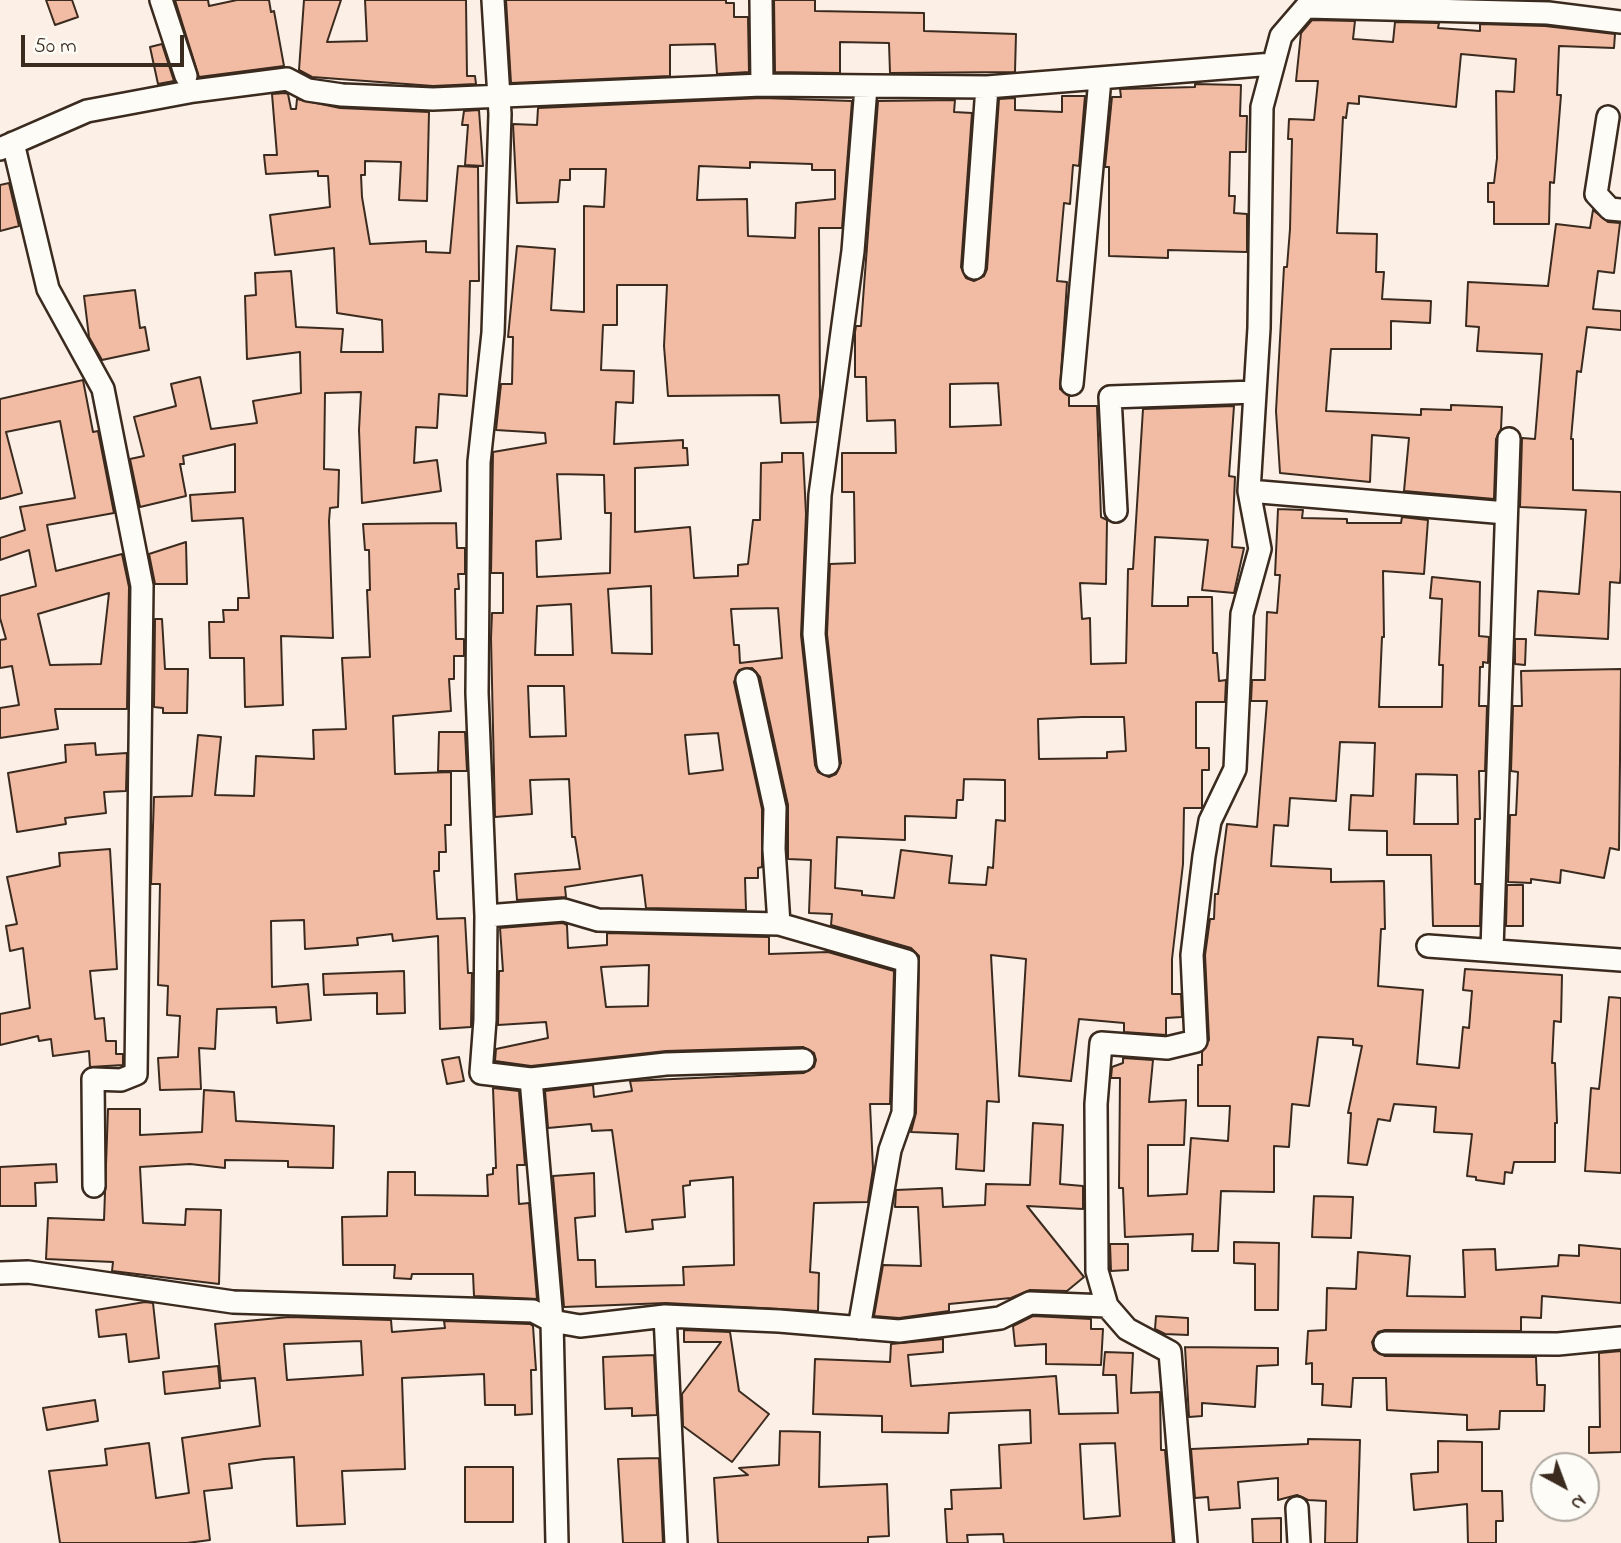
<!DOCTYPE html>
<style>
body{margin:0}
#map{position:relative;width:1621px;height:1543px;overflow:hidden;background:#fbefe6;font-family:"Indie Flower",sans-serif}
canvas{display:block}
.north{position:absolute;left:1530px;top:1452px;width:70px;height:70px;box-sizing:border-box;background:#fdfcf7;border:2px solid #afa8a0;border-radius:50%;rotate:139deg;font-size:19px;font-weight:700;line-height:28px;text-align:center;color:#3b2a1e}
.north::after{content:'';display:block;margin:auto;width:24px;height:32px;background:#3b2a1e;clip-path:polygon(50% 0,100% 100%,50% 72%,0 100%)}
.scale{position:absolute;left:21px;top:35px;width:163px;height:32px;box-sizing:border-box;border:4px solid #3b2a1e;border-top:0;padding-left:9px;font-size:21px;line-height:24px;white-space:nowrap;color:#3b2a1e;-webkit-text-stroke:5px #fdfcf7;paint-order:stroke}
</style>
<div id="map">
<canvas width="1621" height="1543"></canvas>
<div class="north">N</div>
<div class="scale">50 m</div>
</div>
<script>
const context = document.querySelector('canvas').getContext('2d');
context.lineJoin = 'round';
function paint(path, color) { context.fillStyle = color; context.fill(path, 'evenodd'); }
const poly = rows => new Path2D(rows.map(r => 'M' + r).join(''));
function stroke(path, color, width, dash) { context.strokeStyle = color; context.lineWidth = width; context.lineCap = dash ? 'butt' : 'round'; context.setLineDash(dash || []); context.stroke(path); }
const building = poly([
 [46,0,72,0,78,17,55,25,46,0],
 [175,0,208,0,209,6,237,0,269,0,271,12,274,11,284,66,199,77,175,0],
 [304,0,341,0,327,42,367,41,365,0,466,0,467,76,475,76,476,84,433,86,312,77,299,70,304,0],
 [506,0,726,0,726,3,734,3,734,17,748,17,749,72,717,74,715,44,670,45,670,76,511,83,506,0],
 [774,0,815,0,815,11,924,13,924,31,1016,34,1015,72,890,73,889,43,840,42,840,73,775,72,774,0],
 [1312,20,1355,21,1353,39,1393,42,1395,22,1439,23,1438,28,1480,31,1480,24,1545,26,1615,34,1614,48,1559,46,1557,95,1561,95,1554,183,1550,182,1549,224,1494,224,1494,202,1488,202,1488,183,1494,183,1497,158,1496,91,1514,92,1516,59,1461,54,1456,107,1359,96,1359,104,1348,103,1346,118,1343,117,1337,233,1377,234,1376,272,1384,272,1382,299,1431,301,1430,323,1391,321,1391,349,1331,349,1326,411,1421,415,1421,409,1451,410,1451,405,1502,407,1501,429,1496,439,1494,499,1404,491,1409,438,1372,435,1370,482,1280,473,1276,411,1284,267,1287,267,1290,229,1292,139,1288,139,1289,119,1314,120,1318,81,1296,81,1301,33,1312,20],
 [162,44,174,81,158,84,150,47,162,44],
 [1195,84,1241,85,1240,116,1247,116,1246,152,1230,152,1229,196,1235,196,1234,213,1247,214,1247,252,1168,250,1168,258,1109,256,1109,167,1105,167,1112,97,1121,97,1120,89,1195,87,1195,84],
 [285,93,288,94,291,109,296,109,297,99,340,108,429,112,427,201,399,200,401,162,365,161,365,175,361,175,362,197,370,244,426,241,426,252,450,253,458,166,478,167,479,281,470,281,467,396,439,394,437,428,416,427,414,463,437,460,441,491,362,503,359,430,361,392,325,393,324,469,339,470,338,507,330,508,329,521,333,638,281,636,283,705,245,707,244,658,210,658,209,622,224,622,223,610,238,610,238,598,249,598,243,518,192,521,190,495,235,492,235,444,183,456,184,464,180,464,186,496,140,507,130,459,144,456,134,417,176,406,171,384,200,377,211,429,257,423,253,401,301,393,300,352,247,359,245,296,256,295,255,273,291,271,296,327,343,329,341,352,383,352,382,320,337,313,334,248,275,255,270,215,330,207,328,176,318,176,318,171,266,174,264,155,277,155,272,94,285,93],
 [1062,96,1085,96,1079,166,1073,165,1070,204,1064,203,1057,281,1067,282,1060,389,1069,396,1069,406,1097,406,1101,517,1107,520,1106,584,1080,583,1082,619,1090,618,1091,664,1126,663,1128,569,1133,569,1143,409,1234,406,1229,476,1235,477,1232,547,1244,548,1234,593,1202,590,1208,540,1155,537,1152,606,1188,606,1188,597,1212,597,1213,653,1217,653,1219,681,1226,680,1225,702,1196,702,1196,748,1209,748,1209,770,1202,770,1202,808,1184,808,1183,864,1172,959,1172,994,1181,994,1182,1017,1166,1018,1166,1035,1124,1032,1124,1023,1079,1019,1071,1081,1019,1076,1026,959,991,955,999,1102,987,1101,984,1171,956,1169,958,1134,911,1132,916,1113,919,956,911,948,831,925,832,914,809,913,811,860,788,859,788,805,760,677,752,668,739,670,734,682,762,809,762,867,758,868,758,878,745,878,746,910,646,908,642,875,565,887,566,897,517,900,515,874,580,869,575,837,572,837,569,779,530,780,532,814,495,817,491,638,492,613,503,613,503,573,491,573,493,452,546,443,545,433,496,430,501,384,512,384,513,337,508,337,517,246,555,249,551,310,584,312,584,206,604,207,606,169,570,169,570,180,560,180,558,202,517,203,513,124,537,125,538,108,762,98,852,101,842,228,819,228,820,396,817,422,781,423,779,395,668,396,664,346,667,285,617,285,617,325,603,325,601,370,634,371,633,403,616,402,614,444,683,440,683,448,687,448,688,465,635,468,635,532,690,527,694,578,738,576,738,565,748,564,753,520,760,520,761,463,782,462,782,453,803,453,806,514,801,635,815,765,818,772,829,777,836,774,841,763,827,634,830,564,855,563,854,492,842,492,842,453,896,453,895,420,867,421,866,377,855,377,855,332,856,326,861,326,878,101,955,100,954,112,972,113,961,267,966,278,974,281,984,276,987,269,999,99,1015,98,1015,110,1062,112,1062,96],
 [750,162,812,164,812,170,835,170,835,199,796,203,795,238,748,236,747,199,697,200,699,166,750,168,750,162],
 [998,383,1001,425,950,427,950,384,998,383],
 [557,474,604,475,605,513,611,513,610,573,537,577,536,541,561,539,557,474],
 [651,586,652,654,612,653,608,589,651,586],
 [571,604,573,655,535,655,537,606,571,604],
 [778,608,782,658,740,663,739,645,734,645,731,609,778,608],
 [528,686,564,686,566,736,530,737,528,686],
 [1082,717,1124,717,1126,751,1107,752,1107,758,1039,759,1038,719,1082,717],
 [718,733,723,770,689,774,685,735,718,733],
 [964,779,1005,780,1005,821,996,820,993,868,988,867,986,885,949,883,952,856,901,850,894,898,862,895,862,891,835,888,837,837,905,840,905,816,956,818,957,800,963,800,964,779],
 [479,110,483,166,465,165,468,125,462,125,464,111,479,110],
 [9,183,19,226,0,231,0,185,9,183],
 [1593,210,1608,222,1620,223,1614,273,1598,271,1593,309,1621,311,1621,330,1587,327,1581,372,1577,371,1571,439,1573,439,1573,490,1621,492,1621,567,1620,583,1610,582,1608,639,1535,635,1538,591,1579,594,1586,510,1520,507,1522,438,1535,439,1542,354,1477,351,1479,327,1466,326,1468,282,1548,286,1556,224,1590,228,1593,210],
 [135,290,140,328,145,327,149,350,102,360,89,337,84,296,135,290],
 [83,380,93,432,98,431,114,513,47,525,56,571,122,554,129,587,127,709,55,709,58,729,0,738,0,708,19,705,12,666,0,668,0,640,6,639,0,618,0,596,36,586,29,550,0,560,0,538,25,530,20,507,75,498,60,421,6,432,22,493,0,499,0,399,83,380],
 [109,593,101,664,50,665,38,614,109,593],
 [1278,509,1303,510,1302,518,1347,519,1347,523,1401,523,1402,517,1428,520,1424,574,1383,571,1384,637,1382,637,1379,707,1442,707,1443,665,1439,665,1442,599,1430,598,1432,577,1480,582,1479,636,1489,637,1488,663,1483,662,1483,667,1480,667,1479,706,1487,706,1485,771,1479,771,1480,819,1475,819,1475,884,1481,884,1480,926,1433,926,1431,855,1387,855,1387,831,1349,830,1351,795,1373,796,1375,743,1340,742,1336,801,1290,798,1288,826,1274,825,1271,866,1331,869,1331,882,1384,881,1385,929,1381,929,1378,986,1423,990,1417,1064,1459,1068,1463,1027,1469,1028,1472,991,1463,990,1465,969,1562,975,1561,1022,1554,1021,1552,1063,1555,1063,1557,1123,1555,1123,1555,1162,1514,1162,1512,1173,1505,1172,1504,1184,1476,1180,1476,1177,1467,1176,1472,1134,1434,1132,1436,1107,1394,1104,1390,1121,1378,1119,1367,1165,1348,1163,1351,1113,1348,1113,1362,1046,1353,1045,1353,1039,1318,1037,1309,1106,1292,1104,1289,1147,1274,1146,1274,1192,1221,1191,1218,1251,1192,1251,1193,1234,1125,1237,1123,1188,1119,1188,1120,1078,1111,1078,1112,1067,1123,1063,1123,1058,1153,1060,1149,1102,1186,1100,1184,1145,1148,1145,1148,1196,1187,1194,1191,1138,1228,1141,1230,1106,1198,1106,1198,1065,1202,1065,1202,1052,1209,1040,1205,955,1210,919,1214,919,1215,894,1218,894,1227,824,1257,827,1267,701,1251,701,1252,680,1265,680,1267,612,1277,613,1280,575,1275,575,1278,509],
 [1416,774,1457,775,1458,824,1414,824,1416,774],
 [456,523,457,548,465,548,465,574,458,574,459,589,455,589,456,639,464,639,464,656,454,656,454,679,449,679,451,711,393,716,395,774,451,772,451,825,445,825,446,852,439,852,439,871,434,871,437,919,465,918,468,973,472,973,471,1027,440,1029,438,936,393,941,392,934,357,938,358,945,305,949,304,920,271,921,272,987,308,984,311,1020,277,1023,276,1007,217,1009,215,1049,199,1048,201,1089,160,1090,158,1058,178,1057,180,1016,167,1015,168,986,158,985,160,884,151,884,154,797,192,796,198,735,221,737,215,795,254,796,256,756,314,759,313,730,346,729,342,658,370,657,367,590,370,590,369,550,365,550,363,524,456,523],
 [186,542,187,584,155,584,149,554,186,542],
 [155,619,162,619,165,669,188,669,187,713,163,713,163,708,154,707,155,619],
 [1515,639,1526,639,1525,665,1515,664,1515,639],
 [1621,669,1619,850,1610,848,1604,878,1561,870,1560,883,1531,879,1531,883,1508,882,1510,815,1516,815,1518,772,1511,771,1513,706,1522,706,1521,671,1621,669],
 [439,732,465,732,467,771,438,771,439,732],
 [95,743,96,755,127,753,126,791,104,792,106,813,65,818,66,824,17,832,8,773,66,762,65,745,95,743],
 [110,849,117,969,90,971,95,1019,104,1018,106,1041,116,1041,116,1054,123,1054,123,1065,90,1067,89,1051,53,1056,51,1039,39,1041,38,1036,0,1045,0,1014,30,1008,23,948,10,951,6,926,17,924,7,877,60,866,59,853,110,849],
 [1507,885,1523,885,1523,926,1506,926,1507,885],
 [563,923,567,925,568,948,607,945,607,933,769,937,769,954,828,952,894,971,890,1104,870,1104,873,1169,868,1202,814,1203,810,1272,819,1273,818,1311,666,1303,564,1307,553,1176,594,1173,595,1216,575,1218,578,1260,595,1260,596,1287,684,1285,683,1267,734,1265,733,1177,690,1181,690,1185,683,1186,685,1217,652,1220,653,1229,626,1232,612,1130,592,1131,591,1124,548,1128,545,1091,593,1085,594,1097,632,1091,630,1081,804,1073,814,1067,816,1060,814,1053,803,1047,666,1051,531,1066,495,1061,496,1049,548,1038,546,1022,498,1025,499,971,503,971,500,928,563,923],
 [649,965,648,1006,606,1007,601,967,649,965],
 [404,971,405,1013,377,1014,377,993,324,995,323,974,404,971],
 [1609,997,1621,998,1621,1173,1585,1171,1591,1088,1599,1089,1609,997],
 [459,1057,464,1081,447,1084,442,1060,459,1057],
 [493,1088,519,1091,525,1165,517,1165,519,1204,529,1203,537,1299,474,1296,473,1274,412,1274,411,1279,394,1278,395,1265,343,1265,342,1217,387,1216,388,1172,415,1172,415,1195,488,1196,487,1175,493,1174,493,1168,496,1168,493,1088],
 [204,1090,234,1092,236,1121,334,1126,333,1168,288,1167,288,1161,225,1160,225,1168,190,1164,140,1167,143,1223,185,1225,186,1209,221,1210,219,1284,112,1271,113,1262,46,1259,48,1218,104,1220,108,1109,140,1109,140,1135,202,1132,204,1090],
 [1033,1123,1063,1125,1060,1184,1083,1186,1083,1209,1027,1206,1084,1277,1067,1291,1030,1290,1011,1298,949,1304,949,1311,899,1318,874,1316,883,1265,921,1266,918,1207,895,1207,896,1190,942,1188,943,1207,985,1205,986,1184,1030,1185,1033,1123],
 [56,1164,57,1182,35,1183,36,1206,0,1206,0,1167,56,1164],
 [1314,1196,1353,1197,1351,1238,1312,1237,1314,1196],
 [1234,1242,1279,1243,1278,1310,1255,1310,1255,1264,1234,1263,1234,1242],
 [1110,1244,1128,1244,1128,1270,1111,1271,1110,1244],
 [1579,1245,1621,1249,1621,1303,1542,1296,1541,1318,1521,1317,1521,1331,1385,1330,1378,1332,1372,1342,1374,1350,1385,1356,1536,1357,1537,1385,1545,1385,1544,1411,1500,1411,1499,1429,1467,1430,1467,1415,1387,1410,1386,1378,1353,1378,1351,1407,1322,1405,1323,1384,1312,1384,1312,1363,1306,1364,1308,1331,1326,1330,1327,1288,1356,1289,1358,1252,1410,1256,1407,1296,1465,1297,1463,1250,1495,1249,1496,1270,1558,1266,1559,1255,1579,1256,1579,1245],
 [145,1302,153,1303,159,1358,129,1362,126,1334,99,1337,96,1310,145,1302],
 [1033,1316,1091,1319,1091,1329,1103,1329,1101,1365,1046,1364,1046,1344,1015,1346,1013,1326,1033,1316],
 [1156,1316,1188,1318,1188,1335,1165,1334,1155,1329,1156,1316],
 [289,1317,391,1320,392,1332,445,1328,444,1321,530,1324,533,1326,536,1370,531,1370,532,1414,515,1415,515,1405,485,1405,484,1374,402,1378,405,1469,342,1471,345,1524,297,1526,294,1457,264,1459,229,1464,232,1488,204,1491,210,1540,187,1543,60,1543,49,1471,107,1465,105,1449,149,1443,156,1498,189,1493,182,1438,260,1426,255,1378,221,1381,215,1324,289,1317],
 [361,1341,363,1375,287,1380,284,1344,361,1341],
 [684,1330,730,1332,739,1391,769,1414,732,1462,683,1426,682,1394,721,1342,684,1342,684,1330],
 [943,1339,943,1352,908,1355,911,1386,1056,1376,1059,1414,1118,1413,1116,1375,1103,1375,1105,1352,1133,1353,1131,1393,1160,1392,1161,1450,1165,1450,1173,1543,1004,1543,1003,1534,967,1535,968,1543,947,1543,945,1509,952,1509,951,1490,1001,1488,999,1445,1031,1443,1030,1410,949,1413,948,1433,882,1432,882,1416,813,1414,815,1359,890,1362,891,1344,943,1339],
 [1115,1443,1120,1516,1084,1519,1080,1444,1115,1443],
 [1185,1347,1278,1348,1278,1365,1257,1366,1255,1407,1202,1403,1202,1416,1189,1417,1185,1347],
 [1621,1351,1621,1452,1589,1453,1589,1427,1600,1427,1599,1353,1621,1351],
 [654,1355,657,1415,632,1416,632,1408,605,1409,603,1357,654,1355],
 [218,1366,220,1388,165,1394,163,1372,218,1366],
 [95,1400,98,1421,47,1430,43,1408,95,1400],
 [780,1431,820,1432,819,1487,887,1484,889,1536,868,1537,868,1543,718,1543,714,1478,748,1475,739,1468,779,1465,780,1431],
 [1308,1439,1360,1440,1357,1543,1325,1543,1326,1501,1308,1500,1297,1495,1278,1500,1278,1478,1238,1482,1240,1508,1209,1510,1208,1497,1195,1498,1191,1449,1308,1444,1308,1439],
 [1438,1441,1482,1442,1482,1491,1502,1491,1503,1521,1496,1521,1496,1543,1468,1543,1467,1504,1414,1510,1411,1474,1438,1472,1438,1441],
 [659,1458,663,1543,623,1543,618,1459,659,1458],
 [465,1467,513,1467,513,1522,465,1522,465,1467],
 [1281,1518,1281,1543,1253,1543,1252,1519,1281,1518]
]);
paint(building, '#f2bca4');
stroke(building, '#3b2a1e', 2);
const minor = poly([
 [161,0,186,76],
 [493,0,500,114,493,333,479,462,477,693,486,916,485,1020,481,1073,531,1079,666,1064,803,1060],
 [761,0,762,85],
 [1608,117,1596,194,1610,209,1621,210],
 [13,143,48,289,103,389,142,586,136,1074,121,1080,93,1079,94,1186],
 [0,149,87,111,194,91,287,79,308,90,342,95,433,99,762,85,987,87,1273,64],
 [974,268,987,87],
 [1072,384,1100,79],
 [1249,491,1506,513],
 [1116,511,1110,397,1255,392],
 [747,680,775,808,774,849,779,924],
 [828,764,814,634,820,495,853,251,866,87],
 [486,916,564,910,598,920,779,924,907,961,903,1113,890,1150,859,1328],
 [1428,946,1621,960],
 [1492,949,1509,439],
 [531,1079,552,1321,557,1543],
 [0,1273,28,1272,233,1302,533,1311,552,1321,580,1326,665,1316,779,1321,899,1331,1000,1318,1030,1303,1107,1306],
 [665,1316,676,1543],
 [1385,1343,1558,1344,1621,1338],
 [1297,1508,1299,1543],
 [1186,1543,1170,1352,1127,1329,1107,1306,1097,1271,1096,1104,1101,1043,1167,1048,1196,1041,1192,955,1204,856,1210,821,1235,769,1242,614,1260,549,1249,491,1259,328,1262,107,1281,36,1306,7,1548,13,1621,22]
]);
stroke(minor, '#3b2a1e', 26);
stroke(minor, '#fdfcf7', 21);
</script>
